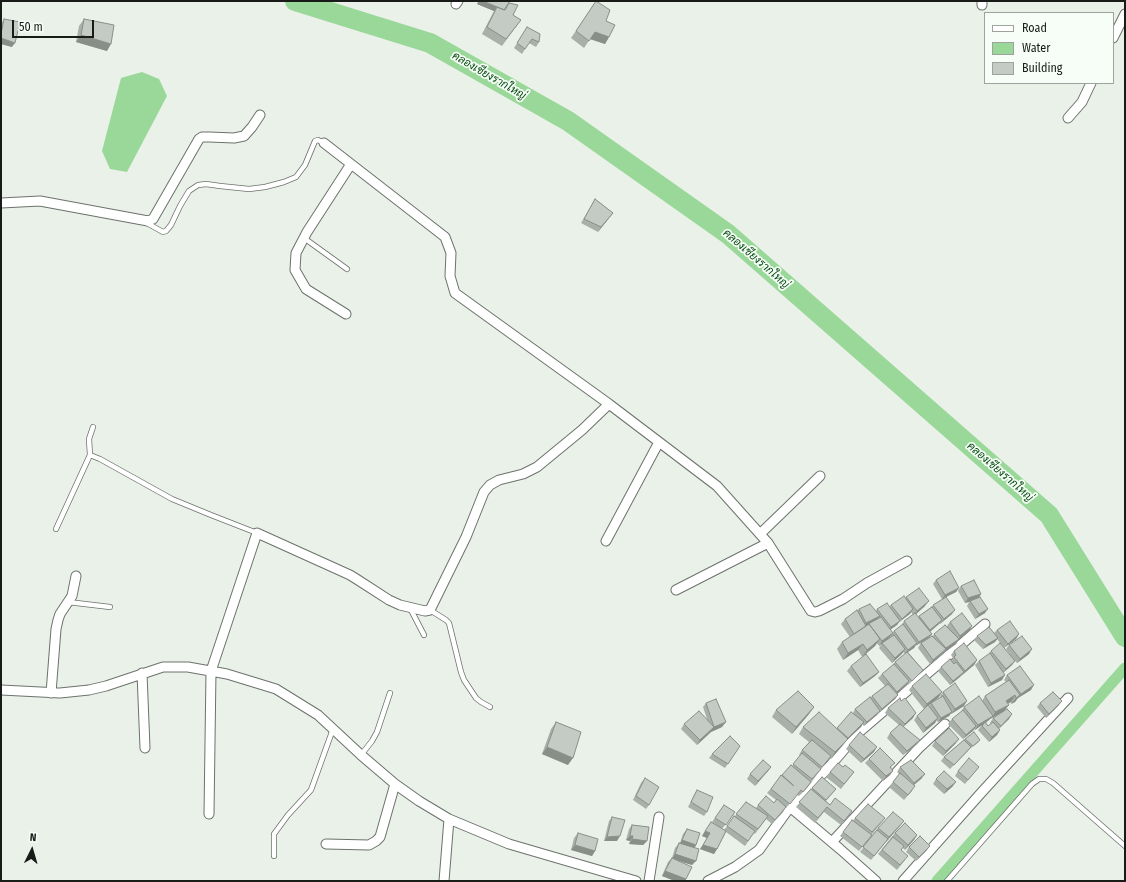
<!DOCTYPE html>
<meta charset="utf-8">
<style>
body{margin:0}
#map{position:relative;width:1126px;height:882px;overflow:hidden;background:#eaf1e9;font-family:"Fira Sans Condensed",sans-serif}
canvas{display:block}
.frame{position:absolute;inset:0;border:2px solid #181b18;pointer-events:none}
.legend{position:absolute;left:984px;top:12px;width:130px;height:72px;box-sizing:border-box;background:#f7fef7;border:1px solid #9ea39e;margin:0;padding:5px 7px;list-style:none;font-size:12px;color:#181b18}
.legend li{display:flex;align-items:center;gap:8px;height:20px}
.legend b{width:20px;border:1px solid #9ea39e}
.north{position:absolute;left:12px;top:830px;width:40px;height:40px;-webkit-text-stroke:3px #f7fef7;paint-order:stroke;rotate:5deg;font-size:11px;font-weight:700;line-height:16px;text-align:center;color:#181b18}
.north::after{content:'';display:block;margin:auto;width:14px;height:18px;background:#181b18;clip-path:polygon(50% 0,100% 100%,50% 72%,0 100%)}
.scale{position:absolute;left:12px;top:20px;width:82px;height:18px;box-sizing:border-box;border:2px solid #181b18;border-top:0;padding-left:5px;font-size:12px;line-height:14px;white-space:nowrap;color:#181b18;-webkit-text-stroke:3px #f7fef7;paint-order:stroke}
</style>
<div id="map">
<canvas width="1126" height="882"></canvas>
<div class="frame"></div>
<ul class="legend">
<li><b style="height:5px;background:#fff"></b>Road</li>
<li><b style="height:11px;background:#99d899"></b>Water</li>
<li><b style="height:11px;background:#c4cbc4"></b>Building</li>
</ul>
<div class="north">N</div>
<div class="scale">50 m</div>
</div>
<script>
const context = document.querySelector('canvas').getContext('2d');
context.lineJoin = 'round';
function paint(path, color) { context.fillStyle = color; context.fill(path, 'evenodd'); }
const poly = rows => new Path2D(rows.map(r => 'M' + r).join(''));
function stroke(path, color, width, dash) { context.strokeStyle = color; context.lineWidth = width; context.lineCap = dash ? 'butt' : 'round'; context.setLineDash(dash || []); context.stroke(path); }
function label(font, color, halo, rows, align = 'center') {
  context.font = font + ' "Fira Sans Condensed",Sarabun,sans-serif'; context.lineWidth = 3.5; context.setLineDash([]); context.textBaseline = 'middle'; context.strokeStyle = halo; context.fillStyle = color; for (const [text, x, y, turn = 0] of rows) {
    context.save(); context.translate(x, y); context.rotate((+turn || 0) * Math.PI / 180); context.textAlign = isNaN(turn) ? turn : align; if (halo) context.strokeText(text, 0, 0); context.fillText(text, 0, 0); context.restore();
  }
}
paint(poly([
 [142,72,159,79,167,96,127,172,110,169,102,151,121,78]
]), '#99d899');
stroke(poly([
 [937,881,1125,668]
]), '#99d899', 11);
stroke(poly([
 [295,1,430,43,568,121,728,234,1049,515,1125,637]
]), '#99d899', 20);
const lane = poly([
 [145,222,163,232,166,231,171,225,180,206,189,191,198,185,206,184,220,186,249,189,265,187,284,182,296,177,305,165,315,141,318,140,324,143],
 [304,238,347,269],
 [90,455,89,439,93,427],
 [56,529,90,455,100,459,172,499,211,515,257,533],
 [68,602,110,607],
 [410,608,424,635],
 [430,610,446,620,449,623,461,672,464,680,476,698,481,702,490,707],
 [361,755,372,741,377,732,390,693],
 [274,856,274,834,288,815,311,790,333,729],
 [947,881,1032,784,1039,779,1046,779,1053,783,1125,846]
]);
const street = poly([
 [982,1,982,5],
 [456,4,458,1],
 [1113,38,1125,14],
 [1068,118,1082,102,1091,83],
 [324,143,445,237,451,253,450,276,455,293,609,404,717,486,768,543,811,611,815,612,819,611,843,599,867,583,907,561],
 [1,203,40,201,148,221,153,219,199,139,202,137,209,137,234,138,244,136,252,127,260,115],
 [346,314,306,289,295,270,296,253,307,232,351,164],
 [760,534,820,476],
 [606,541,659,442],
 [676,590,768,543],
 [142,673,145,748],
 [1,690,60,693,89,690,106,686,163,667,188,667,227,674,276,689,318,715,361,755,395,784,419,801,449,819,509,844,636,881],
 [51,693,56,629,58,620,60,614,72,596,76,576],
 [790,807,830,766,858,733,985,624],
 [209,814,211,671,257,533,350,575,358,580,389,600,400,605,425,611,430,610,466,537,484,492,490,485,499,480,523,474,537,467,582,430,609,404],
 [832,842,919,748,945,724],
 [326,844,369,845,376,841,380,837,395,784],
 [444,881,449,819],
 [649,881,659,817],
 [708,881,735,867,759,850,790,807,840,849,876,881],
 [903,881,981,793,1068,698]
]);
stroke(lane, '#6c726c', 6);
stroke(street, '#6c726c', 11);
stroke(lane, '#fff', 4.5);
stroke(street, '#fff', 9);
paint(poly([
 [479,1,510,1,504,10,509,3,513,15,521,20,502,46,482,34,494,11,477,4],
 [596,1,606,21,609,37,605,44,590,39,584,48,571,38],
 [4,19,12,47,1,44,1,24],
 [84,19,107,51,76,42,79,26],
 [527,27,539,42,536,47,529,43,522,54,514,48],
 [595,199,613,213,598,232,581,223],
 [936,580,959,588,956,592,946,597,952,614,940,624,940,623,930,632,932,634,929,638,933,636,934,634,946,627,950,622,972,626,969,631,959,639,956,644,945,652,943,654,930,664,918,648,921,643,925,641,915,646,914,648,908,652,923,670,908,685,907,684,897,694,898,695,895,699,864,726,862,724,861,727,847,740,843,745,831,759,829,758,821,769,808,787,799,796,797,795,786,808,785,808,772,824,766,819,755,834,754,833,745,846,726,832,717,849,714,854,700,849,707,838,702,836,711,822,719,827,712,822,724,805,735,812,722,829,724,830,746,802,756,808,758,805,774,803,776,800,767,793,791,765,792,766,800,756,799,755,802,750,809,742,799,734,803,727,837,728,853,713,855,709,870,698,872,696,885,686,878,678,882,674,893,665,895,662,905,654,903,652,892,663,879,648,882,643,892,637,891,636,889,638,879,646,877,643,875,646,862,657,858,650,843,660,837,649,842,642,850,637,841,624,845,619,857,611,859,609,876,611,877,609,890,606,891,605,906,598,906,597,925,606,916,614,918,617,919,616,942,599,933,584],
 [911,612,913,615,904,621,902,625,894,631,892,633,890,630,897,625,898,623],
 [961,586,981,594,979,597,985,613,975,619,967,606,969,602,965,603,958,591],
 [997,630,1019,634,1016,639,1004,648,997,639,995,642,983,649,974,640,977,636,994,633],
 [1009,645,1029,654,1017,663,1015,661,1012,665,1003,673,1002,680,988,687,975,665,979,661,989,654,991,651,1014,660,1006,649],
 [954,651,977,660,974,665,950,685,938,671,941,667,951,661,953,658,951,655],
 [851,666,879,672,875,676,860,687,847,671],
 [1007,675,1031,690,1018,698,1015,702,1011,704,1011,702,1008,704,1005,710,1009,719,999,729,1000,730,997,735,989,742,978,730,982,725,975,730,974,729,963,739,948,724,952,719,961,712,964,707,982,701,985,696,1006,682,1004,680],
 [999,714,993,718,990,723,991,724,988,726,986,723,990,719],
 [912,686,939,697,929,705,929,706,931,703,941,697,940,696,943,692,964,706,951,714,951,713,949,716,938,722,936,720,935,723,923,733,914,720,917,716,924,709,909,690],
 [901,701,913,718,903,727,917,744,903,755,887,738,890,733,899,725,885,713,888,708],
 [1062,701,1058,706,1046,718,1037,707,1040,703],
 [706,703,722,727,711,732,697,745,681,729,684,724,707,719,703,707],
 [814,707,809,714,792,734,772,717,776,710],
 [556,722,568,765,542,754,551,729],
 [965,739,979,742,971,748,971,747,968,751,950,769,941,761,944,757],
 [935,741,956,743,943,756,932,746],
 [849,745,874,752,861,763,846,749],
 [740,746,725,768,709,758,712,754],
 [869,759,892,767,891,768,890,775,883,781,865,763],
 [771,767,768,771,755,786,747,779,750,774],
 [843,767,854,772,841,789,826,777,830,772],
 [900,767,925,774,921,779,914,785,912,791,904,800,889,787,899,774,897,772],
 [979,767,965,784,955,776,958,771],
 [822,777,836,789,826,801,830,805,849,816,841,825,824,812,815,823,796,807],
 [645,778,649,805,646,809,633,800,641,783],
 [936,779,956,782,952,787,944,794,933,784],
 [697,790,707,812,704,816,688,807,694,795],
 [612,817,617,841,604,841,609,821],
 [855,818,885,818,859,851,840,836,843,832],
 [632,825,647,841,643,845,629,844,630,841,626,840,629,829],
 [900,826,886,842,871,860,860,852,878,828],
 [687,829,696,845,695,848,692,865,680,861,686,879,685,881,675,881,662,876,668,862,672,858,675,848,679,843,680,843,683,834],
 [578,833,595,851,592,856,571,850,574,838],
 [895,833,917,835,914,840,905,850,903,848,901,850,905,860,897,870,878,854],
 [909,847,927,850,916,861,906,852]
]), '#a9afa9');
paint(poly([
 [479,1,483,1,504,10,497,7,494,11,477,4],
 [595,32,609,37,605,44,590,39],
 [81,35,111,44,107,51,76,42],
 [1,38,15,43,12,47,1,44],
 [613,213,610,217,598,232,601,227],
 [959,588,956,592,942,599,945,595],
 [981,594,978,599,965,603,968,598],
 [929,601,925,606,914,616,917,611],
 [913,609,910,614,898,623,902,619],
 [988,609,985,613,975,619,979,614],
 [955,610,952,614,940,624,944,619],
 [880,616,876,620,864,627,866,623],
 [942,620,939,624,927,634,930,630],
 [900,621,897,625,887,632,891,627],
 [972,626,969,631,958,640,959,639,956,644,945,652,943,654,930,664,933,660,945,651,946,648,957,641,960,636],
 [893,633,889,638,879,646,882,641],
 [932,634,928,638,915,646,919,642],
 [1019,634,1016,639,1004,648,1008,644],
 [998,638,995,642,983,649,986,645],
 [880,639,875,646,862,657,867,650],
 [917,643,914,648,905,654,908,650],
 [863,644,858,650,843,660,848,653],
 [905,649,902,654,892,663,895,658],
 [1032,649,1029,654,1017,663,1020,659],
 [977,660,974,665,961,676,965,671],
 [1015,661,1012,665,1003,673,1006,669],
 [879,672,875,676,860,687,863,683],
 [964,672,960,677,950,685,953,681],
 [1005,675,1002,680,988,687,991,683],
 [909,681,906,686,894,697,897,692],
 [1034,685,1031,690,1018,698,1021,694],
 [942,692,939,697,924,709,927,704],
 [898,695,895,699,879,713,882,709],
 [1015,695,1011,702,1001,707,1006,701],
 [1020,695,1015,702,1011,704,1016,698],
 [967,701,964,706,951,714,955,709],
 [1062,701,1058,706,1046,718,1049,714],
 [1009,705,1004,711,990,719,989,720,975,730,978,725,993,716,995,712],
 [814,707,809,714,792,734,796,727],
 [880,711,877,715,864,726,867,722],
 [952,712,949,716,938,722,941,718],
 [916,713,913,718,902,728,905,724],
 [1012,714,1009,719,997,730,1001,726],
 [938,718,935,723,923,733,926,728],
 [726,722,722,727,711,732,697,745,700,740,714,727],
 [864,722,861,727,847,740,843,745,831,759,835,752,848,738],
 [976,726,973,731,963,739,966,735],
 [1000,730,997,735,989,742,992,737],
 [959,739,956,743,943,756,946,751],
 [920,740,917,744,903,755,907,751],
 [547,747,573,758,568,765,542,754],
 [877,747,874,752,861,763,864,759],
 [771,767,768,771,755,786,758,781],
 [893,771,890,775,883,781,886,776],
 [925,774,921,779,911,787,914,783],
 [956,782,952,787,944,794,947,789],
 [786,807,783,812,772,824,775,820],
 [904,821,900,826,886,842,889,837],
 [705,831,710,833,707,838,702,836],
 [917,835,914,840,905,850,908,845],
 [620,836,617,841,604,841,607,837],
 [630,836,633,836,630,841,626,840],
 [632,839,647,841,643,845,629,844],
 [682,840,696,845,693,850,679,845],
 [575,845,595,851,592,856,571,850],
 [703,845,717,849,714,854,700,849],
 [930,846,927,850,916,861,919,857],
 [675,854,696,861,692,865,672,859],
 [665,871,686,879,685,881,675,881,662,876]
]), '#898e89');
const building = poly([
 [483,1,510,1,504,10,483,1],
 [596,1,610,10,606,21,615,25,609,37,595,32,589,41,576,31,596,1],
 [509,3,518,5,513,15,521,20,506,39,487,27,497,7,505,10,509,3],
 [4,19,20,22,15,43,1,38,1,34,4,19],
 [84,19,114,25,111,44,81,35,84,19],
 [527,27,540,34,539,42,532,39,525,49,517,43,527,27],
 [595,199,613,213,601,227,584,219,595,199],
 [950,571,959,588,945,595,936,580,950,571],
 [974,580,981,594,968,598,961,586,974,580],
 [919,588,929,601,917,611,906,597,919,588],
 [904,596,913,609,902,619,891,605,904,596],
 [946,597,955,610,944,619,933,605,946,597],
 [980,597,988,609,979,614,970,601,980,597],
 [887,603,900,621,891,627,877,609,887,603],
 [870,604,880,616,866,623,859,609,870,604],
 [932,607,942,620,930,630,919,616,932,607],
 [857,610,866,626,854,634,845,619,857,610],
 [915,613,932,634,919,642,904,621,915,613],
 [962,613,972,626,960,636,950,622,962,613],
 [881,617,893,633,882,641,869,624,868,624,881,617],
 [1010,621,1019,634,1008,644,997,630,1010,621],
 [869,624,880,639,867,650,863,644,848,653,842,642,869,624],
 [903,624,917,643,908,650,894,631,903,624],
 [945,625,959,639,946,648,934,634,945,625],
 [989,627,998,638,986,645,977,636,989,627],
 [894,635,905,649,895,658,882,643,894,635],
 [932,636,946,649,933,660,921,643,932,636],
 [1022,636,1032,649,1020,659,1009,645,1022,636],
 [964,643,977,660,965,671,954,657,956,655,954,651,964,643],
 [1000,643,1015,661,1006,669,991,651,1000,643],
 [907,652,923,670,912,681,895,662,907,652],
 [990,653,1005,675,991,683,979,661,990,653],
 [866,654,879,672,863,683,851,666,866,654],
 [950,659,954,664,956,662,964,672,953,681,941,667,950,659],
 [894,664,909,681,897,692,882,674,894,664],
 [1020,666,1034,685,1021,694,1007,675,1020,666],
 [926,674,942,692,927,704,912,686,926,674],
 [1009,680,1020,695,1016,698,1015,695,1006,701,1009,705,995,712,985,696,1009,680],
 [955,683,967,701,955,709,943,692,955,683],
 [888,684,898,695,882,709,872,696,888,684],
 [798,691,814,707,796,727,776,710,798,691],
 [1053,692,1062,701,1049,714,1040,703,1053,692],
 [943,696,952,712,941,718,931,703,943,696],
 [979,696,993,716,978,725,964,707,979,696],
 [870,697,880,711,867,722,855,709,870,697],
 [900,698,901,701,905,698,916,713,905,724,888,708,900,698],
 [716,699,726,722,714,727,706,703,716,699],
 [928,705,938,718,926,728,917,716,928,705],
 [1007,709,1012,714,1001,726,993,718,1007,709],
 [963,710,976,726,966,735,952,719,963,710],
 [699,711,714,727,700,740,684,724,699,711],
 [819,712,848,739,835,752,803,727,819,712],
 [851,712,864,722,848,738,837,728,851,712],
 [556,722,581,732,573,758,547,747,556,722],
 [985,722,988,726,993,722,1000,730,992,737,982,726,985,722],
 [900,724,920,740,907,751,890,733,900,724],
 [949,728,959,739,946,751,935,741,949,728],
 [860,732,877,747,864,759,849,745,860,732],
 [974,732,980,740,973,746,965,739,974,732],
 [730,736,740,746,728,764,712,754,730,736],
 [812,740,831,756,822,767,802,750,812,740],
 [964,740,971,747,954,765,944,757,964,740],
 [880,748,895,763,890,767,893,771,886,776,869,759,880,748],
 [802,753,821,769,812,779,793,764,802,753],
 [969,758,979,767,968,780,958,771,969,758],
 [763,760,771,767,758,781,750,774,763,760],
 [911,760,925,774,914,783,900,767,911,760],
 [838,763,843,767,845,765,854,772,844,784,830,772,838,763],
 [791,765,811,782,803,792,801,790,790,804,771,789,781,775,794,786,782,775,791,765],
 [944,771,956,782,947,789,936,779,944,771],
 [900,773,915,786,908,795,893,782,900,773],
 [822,777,836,789,826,800,812,788,822,777],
 [645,778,659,787,649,805,636,796,645,778],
 [811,789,830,805,835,798,852,811,844,821,827,807,818,818,799,802,811,789],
 [697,790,713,797,707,812,691,802,697,790],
 [766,796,774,803,777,799,786,807,775,820,758,805,766,796],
 [746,802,768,816,758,829,736,814,746,802],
 [868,804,885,818,872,832,855,818,868,804],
 [724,805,735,812,726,825,715,818,724,805],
 [893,812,904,821,889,837,878,828,893,812],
 [734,816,755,831,748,841,727,826,734,816],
 [612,817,625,820,620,836,607,837,612,817],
 [852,820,872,835,862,847,843,832,852,820],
 [711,822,726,831,717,849,703,845,710,833,705,831,711,822],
 [905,823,917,835,908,845,895,833,905,823],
 [632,825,649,827,647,841,632,839,633,836,630,836,632,825],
 [687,829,700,833,696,845,682,840,687,829],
 [877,830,888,839,874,856,863,847,877,830],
 [578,833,598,839,595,851,575,845,578,833],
 [920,836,930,846,919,857,909,847,920,836],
 [893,837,904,846,901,850,908,856,900,865,882,850,893,837],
 [679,843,699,849,696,861,675,854,679,843],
 [672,858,692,867,686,879,665,871,672,858]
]);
paint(building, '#c4cbc4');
stroke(building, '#898e89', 1);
label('italic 11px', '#034a0f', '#f7fef7', [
 ["คลองเชียงรากใหญ่",489,76,30],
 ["คลองเชียงรากใหญ่",756,259,41],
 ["คลองเชียงรากใหญ่",1000,472,41]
]);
</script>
